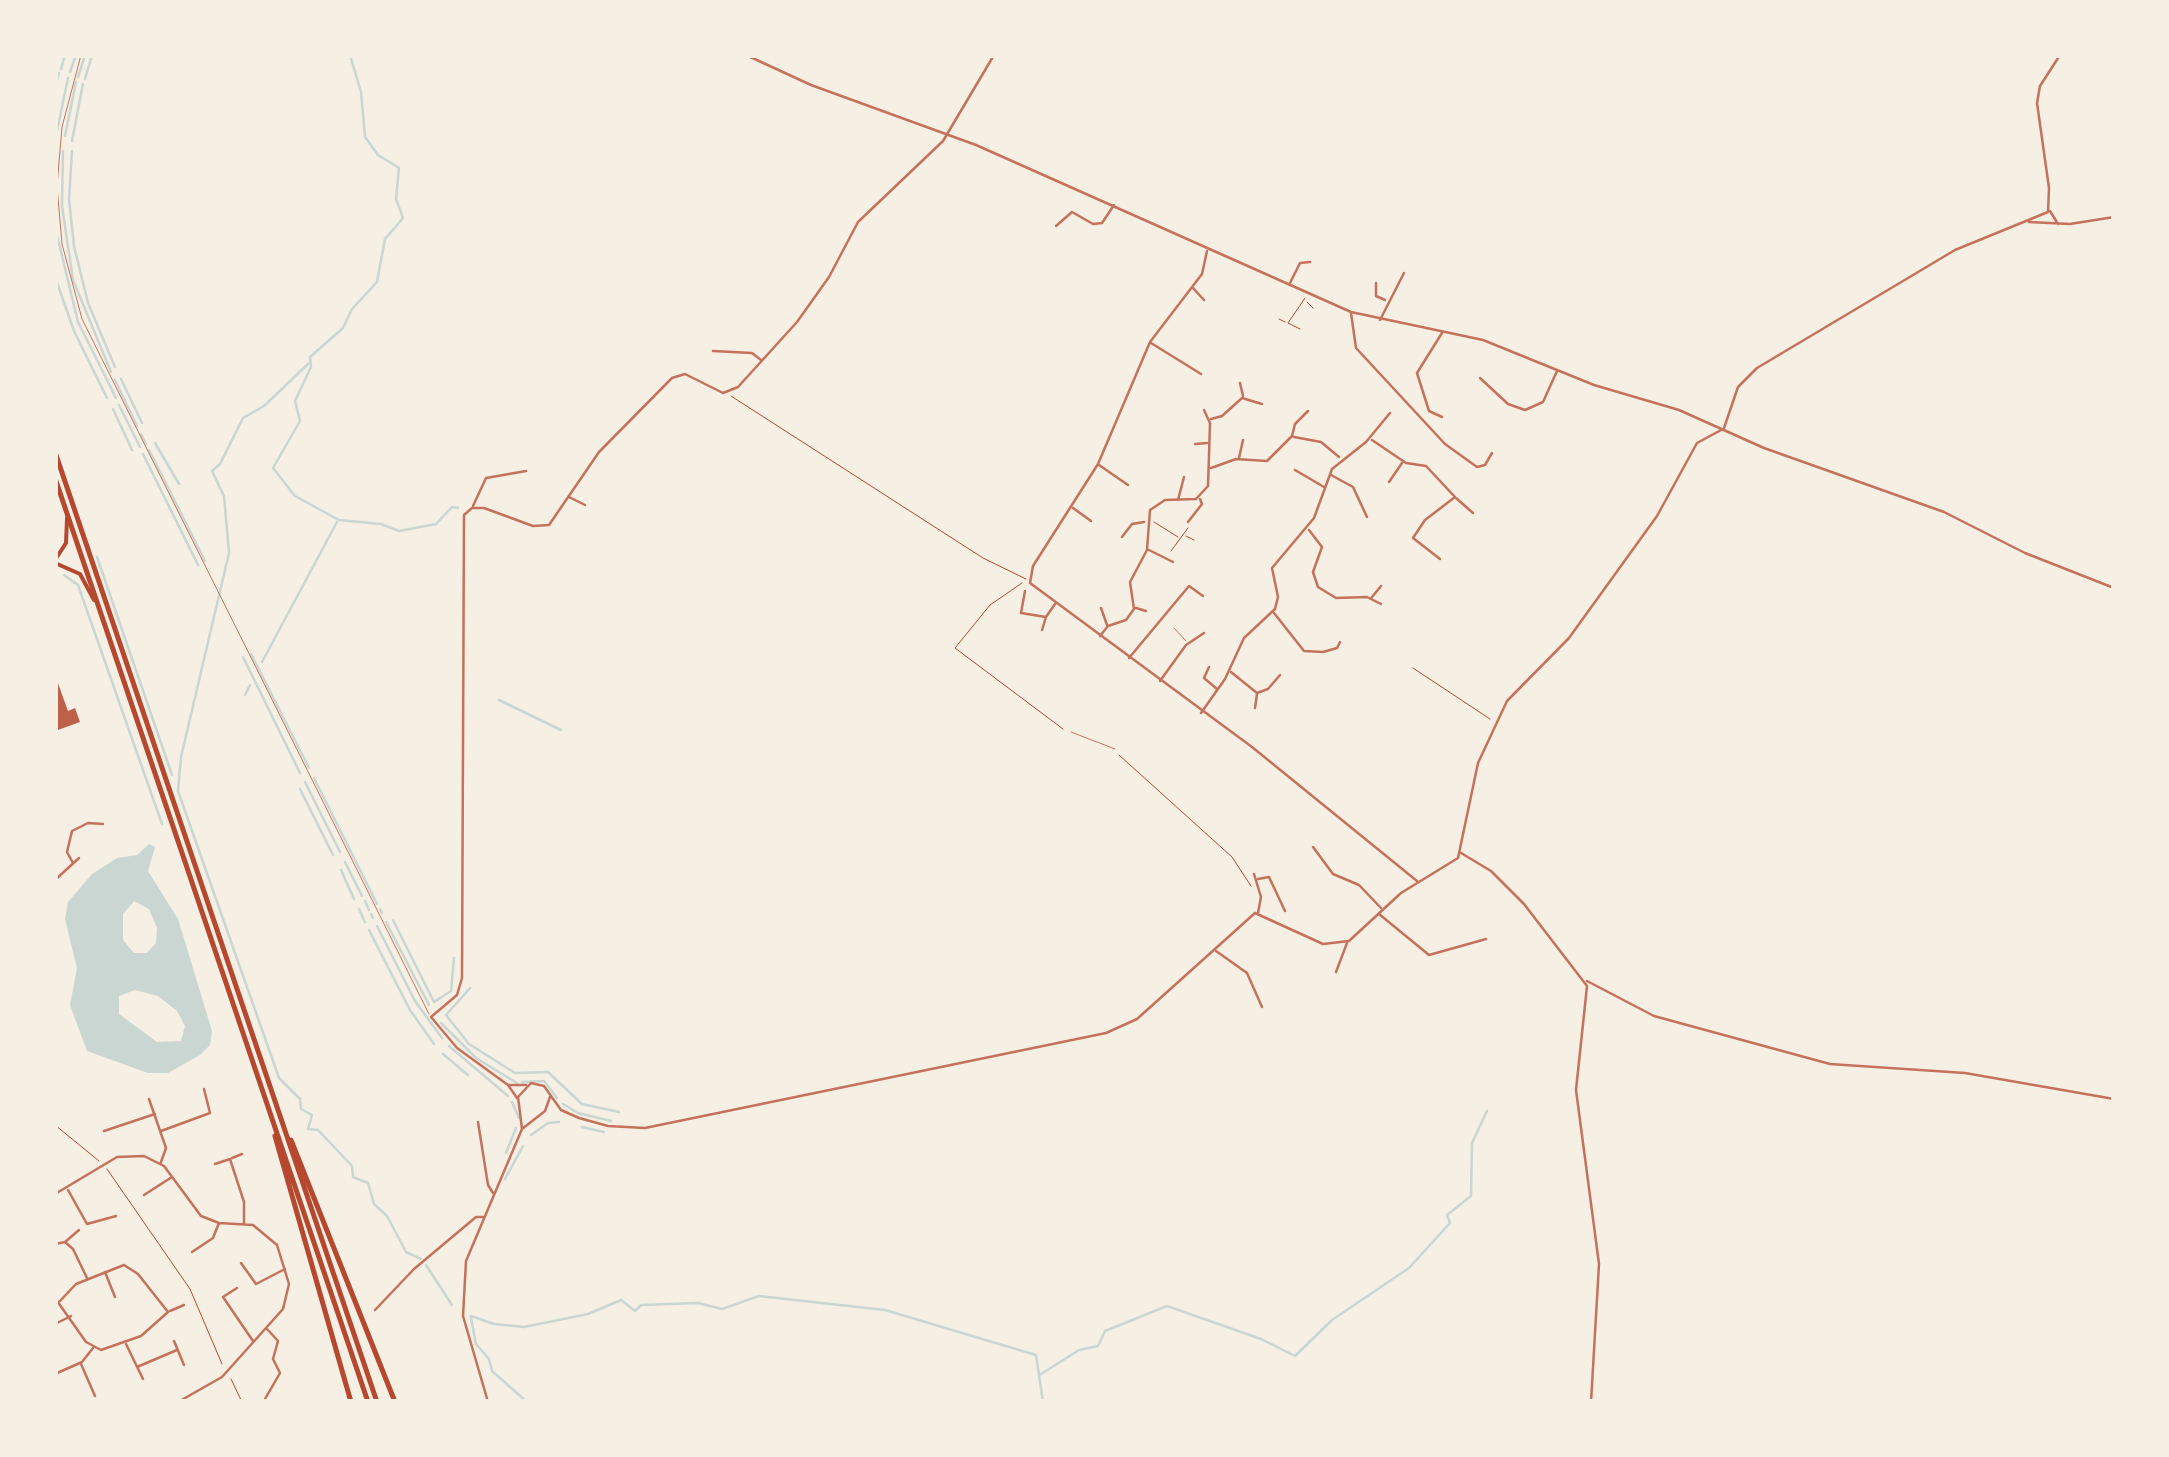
<!DOCTYPE html>
<style>
body{margin:0}
#map{position:relative;width:2169px;height:1457px;overflow:hidden;background:#f6efe4;font-family:"Playfair Display",serif}
canvas{display:block}
.frame{position:absolute;inset:0;border:58px solid #f6efe4;pointer-events:none}
</style>
<div id="map">
<canvas width="2169" height="1457"></canvas>
<div class="frame"></div>
</div>
<script>
const context = document.querySelector('canvas').getContext('2d');
context.lineJoin = 'round';
function paint(path, color) { context.fillStyle = color; context.fill(path, 'evenodd'); }
const poly = rows => new Path2D(rows.map(r => 'M' + r).join(''));
function stroke(path, color, width, dash) { context.strokeStyle = color; context.lineWidth = width; context.lineCap = dash ? 'butt' : 'round'; context.setLineDash(dash || []); context.stroke(path); }
paint(poly([
 [149,844,155,847,148,871,178,919,212,1031,210,1045,200,1055,168,1073,148,1073,87,1051,70,1005,77,968,65,919,68,902,92,874,117,858,137,855],
 [134,901,149,909,157,928,156,943,147,953,134,953,123,940,123,914],
 [135,990,158,996,177,1011,185,1026,181,1041,157,1042,119,1014,119,996]
]), '#c9d6d2');
stroke(poly([
 [350,55,361,92,365,137,378,155,399,168,396,199,403,218,385,239,377,282,352,309,343,328,310,357,311,367,295,401,300,421,273,468,295,496,339,520,381,524,399,531,436,524,452,507,458,508],
 [61,69,65,55],
 [70,72,76,55],
 [78,77,85,55],
 [85,79,92,55],
 [55,88,59,73],
 [56,136,68,78],
 [65,136,76,82],
 [72,141,83,84],
 [63,151,62,206,73,280,111,372],
 [72,151,69,199,74,246,88,303,115,367],
 [55,227,78,322,116,398],
 [55,277,74,331,107,398],
 [309,363,264,406,243,418,220,464,212,471,224,496,229,553,181,757,178,791,279,1078,300,1099,301,1109,312,1115,308,1129,318,1130,352,1166,353,1177,368,1183,374,1204,387,1216,406,1252,421,1259],
 [121,379,142,423],
 [115,380,137,426],
 [119,405,140,447],
 [113,409,132,450],
 [141,434,146,444],
 [155,443,179,484],
 [149,450,205,561],
 [143,454,198,565],
 [55,513,56,547],
 [97,557,172,775],
 [64,575,78,585,162,824],
 [251,654,309,768],
 [243,657,300,773],
 [262,662,337,522],
 [245,695,250,685],
 [499,700,561,730],
 [314,778,377,904],
 [305,782,340,852],
 [300,789,333,855],
 [345,862,362,896],
 [341,870,354,899],
 [365,901,369,910],
 [359,909,365,922],
 [380,909,382,913],
 [371,914,373,918],
 [393,920,434,1002,451,991,454,958],
 [386,922,429,1005],
 [377,926,415,1001,442,1038],
 [369,930,410,1010,434,1044],
 [470,988,446,1015,469,1044,515,1073,548,1072,582,1104,619,1112],
 [441,1023,476,1058,517,1083],
 [449,1046,508,1096],
 [443,1054,468,1075],
 [522,1082,544,1081,557,1098],
 [512,1102,519,1118],
 [563,1104,578,1113,611,1121],
 [582,1127,604,1132],
 [531,1135,548,1123,559,1122],
 [506,1153,516,1128],
 [505,1179,523,1146],
 [426,1265,452,1305],
 [471,1316,494,1324,524,1327,588,1314,621,1300,635,1311,641,1305,698,1303,722,1309,759,1296,885,1310,1036,1355,1043,1402],
 [471,1318,476,1344,489,1359,492,1371,527,1402],
 [1041,1374,1079,1350,1098,1346,1105,1331,1167,1306,1261,1339,1295,1356,1332,1320,1409,1268,1450,1223,1447,1215,1471,1196,1472,1143,1487,1111]
]), '#c9d6d2', 2.5);
paint(poly([
 [55,675,68,711,75,708,80,722,55,731]
]), '#bf614a');
stroke(poly([
 [1307,302,1313,308],
 [1279,319,1285,322],
 [1300,329,1288,323,1305,298],
 [731,396,983,558,1026,579],
 [1154,522,1178,537],
 [1186,536,1194,540],
 [1171,551,1188,528],
 [1022,583,990,605,955,648,1063,729],
 [1413,668,1490,719],
 [1119,755,1232,857,1251,886],
 [55,1125,99,1161],
 [107,1169,190,1289,222,1364],
 [231,1379,242,1402]
]), '#b5482f', 1);
stroke(poly([
 [81,55,62,127,57,186,62,244,82,319,429,1014],
 [1174,628,1186,641],
 [1071,732,1115,749]
]), '#c5725c', 1);
stroke(poly([
 [2050,211,2058,224],
 [2029,222,2070,224,2114,217],
 [1056,226,1072,212,1093,224,1102,223,1114,205],
 [1207,251,1202,274,1150,342,1098,464,1033,566,1030,583,1252,747,1417,881],
 [1290,283,1300,263,1310,262],
 [1376,283,1376,296,1385,300],
 [1193,288,1204,300],
 [1351,313,1356,348,1445,444,1477,467,1485,465,1492,453],
 [1380,320,1404,273],
 [1151,343,1201,374],
 [713,351,752,353,761,360],
 [1480,378,1508,404,1525,410,1543,402,1557,371],
 [1240,383,1243,396],
 [1442,417,1429,411,1417,373,1442,333],
 [1211,419,1222,416,1242,398,1262,404],
 [1294,437,1321,442,1339,457],
 [1372,440,1406,463,1426,466,1455,497,1425,520,1413,538,1440,559],
 [1195,444,1207,443],
 [1239,458,1243,440],
 [1099,465,1128,485],
 [1211,468,1236,459,1267,461,1292,436,1295,424,1308,411],
 [1295,470,1324,487],
 [1331,475,1353,487,1367,517],
 [1389,482,1402,463],
 [569,497,585,505],
 [1456,498,1473,513],
 [1178,500,1184,477],
 [473,506,486,478,526,471],
 [1073,508,1091,521],
 [1188,522,1202,504,1200,499],
 [1309,530,1322,547,1313,572,1318,587,1336,598,1367,597,1381,604],
 [1122,537,1132,524,1144,522],
 [1149,550,1173,562],
 [1025,591,1021,613,1046,617,1055,604],
 [1372,597,1381,586],
 [1101,608,1107,625],
 [1136,608,1146,611],
 [1274,613,1304,651,1323,652,1337,648,1340,642],
 [1042,630,1046,617],
 [1100,636,1108,626,1126,620,1134,609,1130,582,1147,550,1150,510,1165,500,1196,499,1208,486,1210,423,1204,410],
 [1129,658,1189,586,1203,596],
 [1209,667,1204,678,1217,689],
 [1231,672,1257,693,1268,689,1280,675],
 [1160,681,1186,645,1204,633],
 [1255,708,1257,694],
 [1201,713,1225,679,1244,638,1275,609,1278,597,1272,568,1314,518,1332,469,1366,442,1390,413],
 [1313,847,1333,874,1359,885,1381,908],
 [1461,853,1491,871,1524,904,1587,986,1576,1090,1599,1264,1591,1402],
 [73,863,67,852,72,831,88,823,103,824],
 [1254,874,1261,897,1258,913],
 [1258,879,1269,877,1285,911],
 [55,880,79,858],
 [1379,914,1429,955,1486,939],
 [1216,951,1247,973,1262,1007],
 [1336,972,1347,943],
 [1587,981,1654,1016,1830,1064,1965,1073,2114,1099],
 [509,1085,526,1085],
 [517,1098,508,1085,457,1048,431,1017,457,995,462,978,464,515,472,508,484,508,533,526,549,525,599,452,672,378,685,374,723,393,738,387,797,322,829,277,858,222,943,141,994,55],
 [149,1099,166,1148,161,1162],
 [478,1122,488,1185,493,1193],
 [104,1131,155,1114],
 [161,1131,210,1113,204,1089],
 [232,1158,242,1154],
 [215,1164,230,1159,244,1202,244,1223],
 [68,1190,87,1224,116,1216],
 [55,1194,117,1157,144,1156,164,1166,201,1216,219,1223,253,1225,277,1245,289,1284,283,1309,222,1377,178,1402],
 [144,1195,172,1177],
 [65,1242,73,1249,87,1278],
 [55,1244,65,1242,79,1230],
 [192,1252,213,1238,219,1223],
 [241,1263,256,1284,285,1269],
 [105,1272,115,1297],
 [237,1288,223,1297,253,1341],
 [55,1298,86,1342,101,1350,141,1336,168,1312,138,1274,124,1265,76,1284,60,1301],
 [375,1310,414,1269,476,1217,483,1217],
 [170,1311,184,1305],
 [55,1324,71,1316],
 [174,1341,184,1365],
 [126,1344,143,1379],
 [81,1364,95,1396],
 [137,1367,177,1350],
 [55,1374,82,1362,93,1348],
 [265,1399,280,1373,273,1359,278,1341,267,1329]
]), '#c5725c', 2.5);
stroke(poly([
 [746,55,811,85,976,145,1351,312,1483,340,1594,385,1679,410,1764,448,1944,512,2025,553,2114,588],
 [1724,428,1738,387,1757,368,1955,250,2048,212,2049,188,2037,103,2040,86,2060,55],
 [522,1129,518,1097,531,1083,544,1086,561,1110,579,1118,608,1126,645,1128,1106,1033,1137,1019,1255,913,1323,944,1349,941,1401,893,1458,858,1478,763,1507,701,1569,638,1657,516,1697,443,1723,429],
 [488,1402,463,1316,466,1261,522,1129,545,1111,550,1097]
]), '#c5725c', 2.5);
stroke(poly([
 [55,560,66,543,67,518],
 [55,563,80,574,94,600]
]), '#b5482f', 4);
stroke(poly([
 [55,452,377,1402],
 [55,478,368,1402],
 [275,1136,351,1402],
 [291,1140,395,1402]
]), '#b5482f', 5);
</script>
